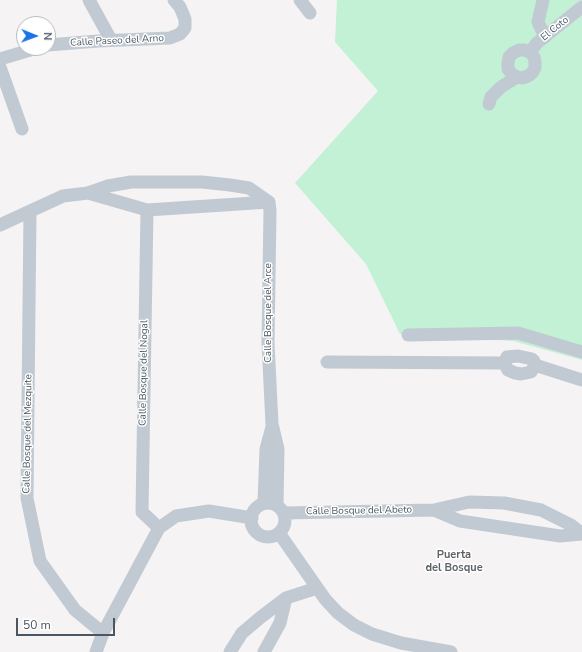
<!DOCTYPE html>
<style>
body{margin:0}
#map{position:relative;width:582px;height:652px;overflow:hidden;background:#f5f3f3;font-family:"Nunito Sans",sans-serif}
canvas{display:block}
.north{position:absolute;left:16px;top:16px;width:40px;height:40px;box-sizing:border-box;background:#fff;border:1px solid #b7bbc0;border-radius:50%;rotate:91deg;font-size:11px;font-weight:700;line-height:16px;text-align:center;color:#4a5661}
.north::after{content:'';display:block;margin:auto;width:14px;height:18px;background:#1a73e8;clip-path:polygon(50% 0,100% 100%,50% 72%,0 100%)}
.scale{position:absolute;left:16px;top:618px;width:99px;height:18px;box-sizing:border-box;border:2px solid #4a5661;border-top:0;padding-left:5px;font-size:12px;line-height:14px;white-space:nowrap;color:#4a5661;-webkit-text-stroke:3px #fff;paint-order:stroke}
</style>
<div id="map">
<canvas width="582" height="652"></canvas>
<div class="north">N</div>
<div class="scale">50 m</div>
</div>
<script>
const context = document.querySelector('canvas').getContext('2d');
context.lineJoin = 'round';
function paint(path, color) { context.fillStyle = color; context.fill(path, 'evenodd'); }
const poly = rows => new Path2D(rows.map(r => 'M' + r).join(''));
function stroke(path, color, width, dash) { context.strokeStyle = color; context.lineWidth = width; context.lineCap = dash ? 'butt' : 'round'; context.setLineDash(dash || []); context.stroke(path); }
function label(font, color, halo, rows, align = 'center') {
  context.font = font + ' "Nunito Sans",sans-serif'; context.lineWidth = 3; context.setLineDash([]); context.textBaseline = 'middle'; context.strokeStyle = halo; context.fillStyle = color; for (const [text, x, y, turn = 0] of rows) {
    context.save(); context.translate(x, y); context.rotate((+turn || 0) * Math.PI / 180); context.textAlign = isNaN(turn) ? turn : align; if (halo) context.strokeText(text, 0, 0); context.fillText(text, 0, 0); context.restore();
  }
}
paint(poly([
 [337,0,582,0,582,360,513,341,400,334,366,264,295,183,378,91,335,42]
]), '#c3f1d5');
stroke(poly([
 [89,0,111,40],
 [300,0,310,13],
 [543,0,538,22,545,37],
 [48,45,98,41,170,38,180,34,185,28,185,19,180,7,174,0],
 [530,52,537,43,582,7],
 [0,59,37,48],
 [0,67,22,129],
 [489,104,491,97,501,87,517,77,522,78,528,76,532,73,535,68,535,62,534,57,530,52,524,50,519,50,513,53,509,57,508,63,508,69,512,74,517,77],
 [88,193,147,210,269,202],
 [269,202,270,211,268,343,272,424,278,449,277,505],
 [147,210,142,512,159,528],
 [30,211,27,498,40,561,75,610,103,633],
 [0,225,63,196,88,193,108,186,131,182,202,182,230,185,249,188,269,202],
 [408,335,518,333,582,352],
 [327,362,504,363],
 [504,363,507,357,518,356,532,359,534,361,535,365],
 [504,363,508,370,515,373,521,374,531,372,535,365],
 [535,365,582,380],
 [264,503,266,449,272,427],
 '251 520a17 17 0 1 1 34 0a17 17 0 1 1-34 0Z',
 [434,510,460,521,560,536,582,534],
 [284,513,434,510,469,502,504,503,541,510,571,525,582,534],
 [279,533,325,599,338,613,354,625,372,634,401,643,451,652],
 [96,652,103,633,159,528,176,516,209,511,252,518],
 [230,652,242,633,261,617,286,598,317,588],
 [264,652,280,623,286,598]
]), '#c1cad2', 13);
label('10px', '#4a5661', '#fff', [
 ["El Coto",555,29,-39],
 ["Calle Paseo del Arno",117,41,-3],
 ["Calle Bosque del Arce",269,313,-90],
 ["Calle Bosque del Nogal",144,373,-89],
 ["Calle Bosque del Mezquite",28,434,-89],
 ["Calle Bosque del Abeto",359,511,-1]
]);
label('bold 11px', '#5f6368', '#fff', [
 ["Puerta",454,555],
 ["del Bosque",454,568]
]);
</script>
